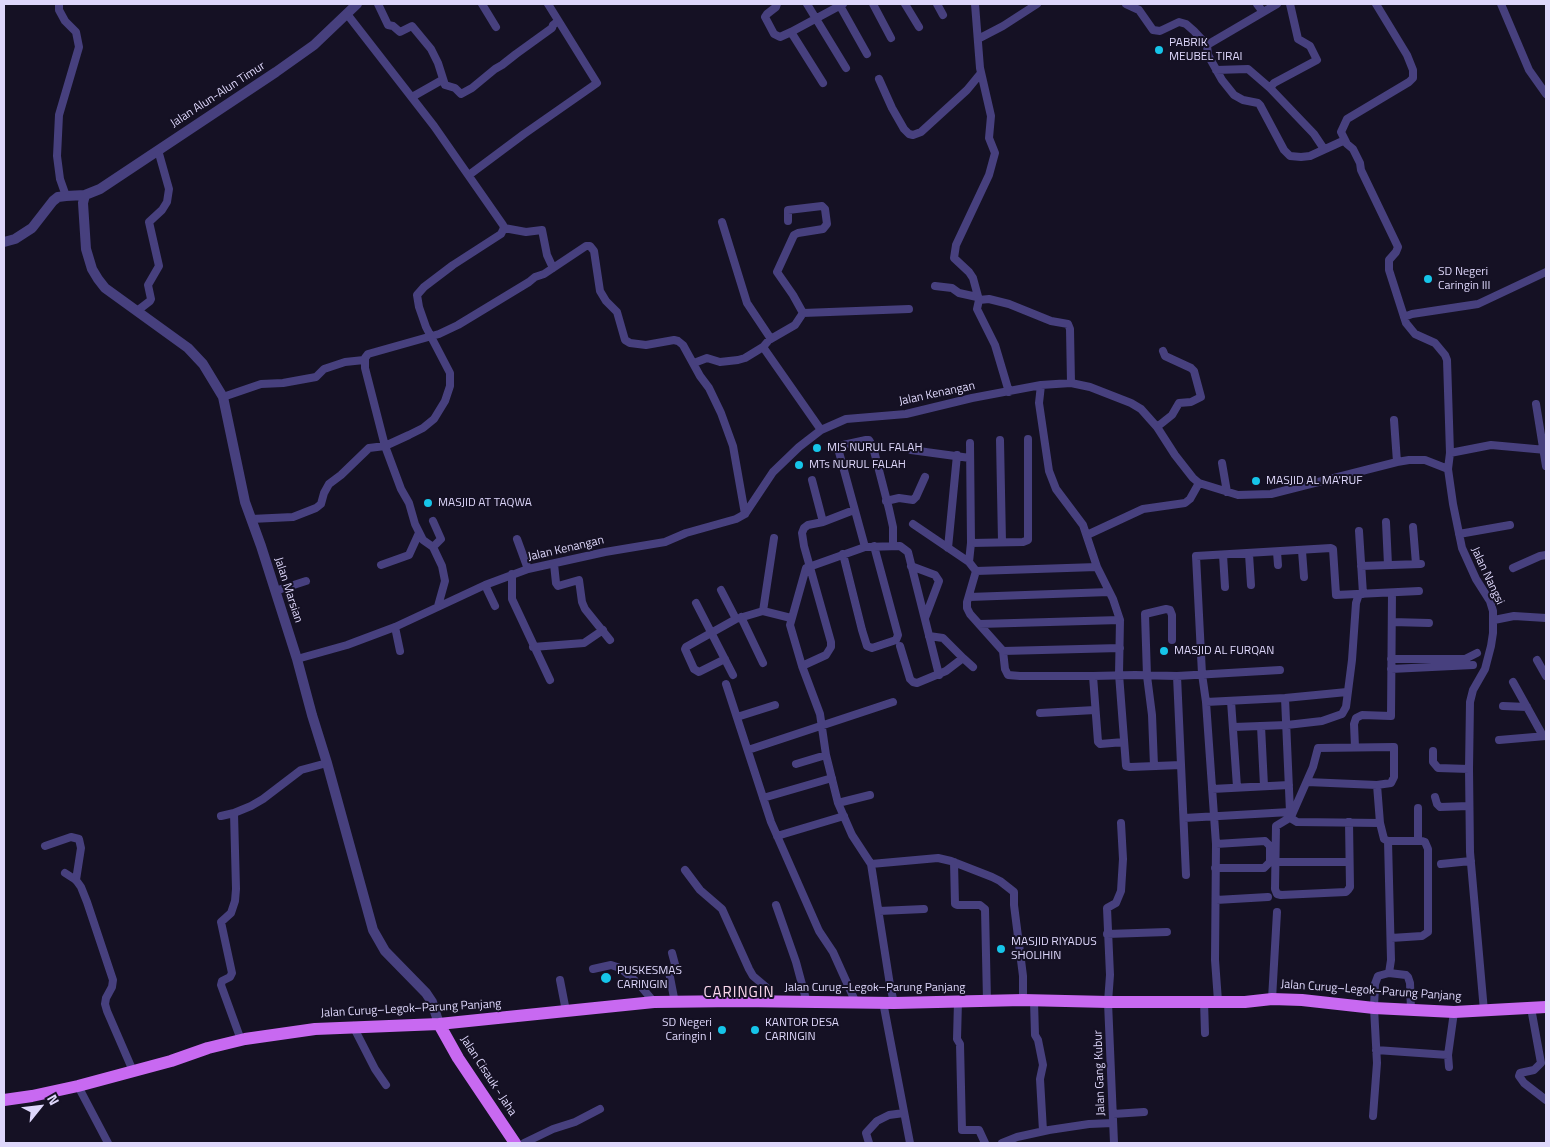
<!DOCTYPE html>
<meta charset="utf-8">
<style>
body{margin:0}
#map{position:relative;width:1550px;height:1147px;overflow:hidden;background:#151124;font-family:"Titillium Web",sans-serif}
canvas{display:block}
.frame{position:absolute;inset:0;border:5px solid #ded7fb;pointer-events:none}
.north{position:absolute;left:15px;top:1082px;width:50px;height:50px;-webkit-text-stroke:4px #151124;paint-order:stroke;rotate:61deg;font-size:14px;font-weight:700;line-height:20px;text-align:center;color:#ded7fb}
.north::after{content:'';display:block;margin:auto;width:18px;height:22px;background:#ded7fb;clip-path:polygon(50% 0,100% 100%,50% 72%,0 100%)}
</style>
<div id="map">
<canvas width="1550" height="1147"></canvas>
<div class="frame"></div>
<div class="north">N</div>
</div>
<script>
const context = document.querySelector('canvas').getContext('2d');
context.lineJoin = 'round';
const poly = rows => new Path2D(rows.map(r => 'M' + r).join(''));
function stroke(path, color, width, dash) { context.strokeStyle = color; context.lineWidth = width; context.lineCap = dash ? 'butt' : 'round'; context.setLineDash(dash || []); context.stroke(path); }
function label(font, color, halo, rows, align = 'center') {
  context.font = font + ' "Titillium Web",sans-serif'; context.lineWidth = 4; context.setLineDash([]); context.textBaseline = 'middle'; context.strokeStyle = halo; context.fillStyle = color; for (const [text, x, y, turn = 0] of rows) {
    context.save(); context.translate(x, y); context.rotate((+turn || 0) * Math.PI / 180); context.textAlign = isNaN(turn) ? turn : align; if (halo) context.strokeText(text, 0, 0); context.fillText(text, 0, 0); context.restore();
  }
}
stroke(poly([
 [59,4,59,10,65,21,76,32,79,47,59,115,57,156,60,179,66,196],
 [378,4,388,25,393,26,400,32,412,26,431,49,438,63,445,85,455,88,461,94,472,88,495,69,502,65,516,54,552,28,553,25,558,21],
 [482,4,496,27],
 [777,4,776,7,767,14,765,17,774,34,780,37,791,32,843,4],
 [807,4,846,68],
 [839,4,867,54],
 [873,4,891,38],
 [905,4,919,27],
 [937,4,943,15],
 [975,4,980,68,991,116,989,138,995,153,989,175,956,245,954,258,969,272,973,278,979,300,977,309,995,345,1009,392],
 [1126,4,1139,10,1153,30,1160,31,1179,22,1186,24,1194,31,1207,45,1208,55,1222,80,1234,95,1243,100,1258,103,1260,105,1284,150,1290,156,1301,157,1310,156,1345,140],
 [1257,4,1263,12],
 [1290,4,1298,39,1310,46,1317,60,1274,83,1270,88,1314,134,1324,149],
 [1376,4,1407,55,1413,70,1413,78,1409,82,1347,119,1341,132,1347,144,1353,149,1360,163,1361,170,1398,247,1396,252,1389,260,1389,270,1406,323,1415,334,1435,343,1445,355,1447,360,1450,453,1448,469,1453,504,1462,548,1476,579,1490,601,1493,611,1493,633,1491,646,1485,669,1473,690,1470,702,1469,769,1470,852,1484,1011],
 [1501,4,1529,70,1546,94],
 [791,32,823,83],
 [978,39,1003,26,1037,4],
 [1207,45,1277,4],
 [1216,70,1248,69,1270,88],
 [879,79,892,108,904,129,909,134,913,135,921,132,967,90,981,73],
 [412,97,442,80],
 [469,175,524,134,597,83,548,4],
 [788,221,788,210,822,206,825,209,827,224,823,229,798,233,794,235,777,272,793,295,803,313,795,325,769,340,763,347,821,430],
 [722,222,747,303,771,339],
 [504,228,526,232,542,230,547,255,553,268],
 [935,286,952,288,959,293,977,297],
 [979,300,989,299,1009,304,1051,321,1068,324,1070,329,1071,383],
 [137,311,150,301,151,299,148,285,159,266,149,222,162,210,167,202,169,189,158,150],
 [803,313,909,309],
 [1404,317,1412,314,1478,304,1546,272],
 [694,363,707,358,720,362,738,360,745,358,763,347],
 [1041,385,1039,403,1049,471,1056,489,1083,525,1097,567,1113,599,1120,620],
 [223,397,261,384,283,383,316,377,324,369,345,362,364,360],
 [1536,404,1546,466],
 [1394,420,1397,462],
 [1157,427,1172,415,1179,403,1191,402,1201,397,1194,371,1191,368,1165,356,1163,351],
 [1000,440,1002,542],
 [970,443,971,543,969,562,976,571,967,602,967,608,970,614,1003,651,1005,669,1008,675,1020,676,1093,676,1135,675,1177,676,1280,670],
 [911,450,970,458],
 [1450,453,1491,445,1546,450],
 [1222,463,1227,492],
 [812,480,823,522],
 [886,501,899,498,913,500,916,497,925,477],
 [854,510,823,522,808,525,804,528,802,533,804,546,831,642,831,647,826,655,802,666,820,714,826,755,838,803,852,835,871,864,890,985,894,1003],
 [251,519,293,517,316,508,321,504,324,493,329,484,341,475,369,448,385,446,409,435,423,428,434,419,445,401,450,386,450,373,426,327,419,307,417,295,424,287,453,265,501,234,504,228,503,225,434,126,347,14],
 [1386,522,1388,565],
 [913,524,969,562],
 [1413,527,1416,564],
 [1359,531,1363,594],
 [1459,534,1510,525],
 [1087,535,1143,509,1185,503,1190,499,1199,483],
 [517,539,528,569],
 [971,543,1023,542,1028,540,1028,439],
 [433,547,441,539,433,521],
 [865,547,839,452,843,445,866,440,869,440,873,447,889,509,893,527,893,546],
 [948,548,957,455],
 [1302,551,1304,577],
 [1277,552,1278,565],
 [843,554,862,630,867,646,872,648,896,640,898,635,874,546],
 [1249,554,1251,585],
 [1223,555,1225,587],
 [554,564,556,583,558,586,579,580,582,602,585,609,610,640],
 [381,565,409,555,419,533],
 [911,566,935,575,939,581,925,618],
 [1361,566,1421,564],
 [1513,568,1540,556,1546,555],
 [976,571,1097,567],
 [512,574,512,599,550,680],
 [485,585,495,606],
 [721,590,736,619],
 [275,591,306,581],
 [969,597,1109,592],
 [696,603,733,675],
 [438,606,445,581,442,566,433,547,423,540,415,524,409,503,401,489,385,446,365,368,365,358,368,354,439,334,458,325,529,282,535,277,544,274,586,246,590,246,594,251,600,291,606,301,617,312,625,340,630,343,646,345,674,340,678,341,683,345,700,376,709,388,721,413,733,446,745,514],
 [763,611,791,618],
 [741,617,763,663],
 [1494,620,1514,616,1546,618],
 [1392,622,1429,623],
 [979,624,1120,620,1119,674,1126,766,1130,767,1181,765],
 [395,627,400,651],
 [900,646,910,679,913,682,917,683,946,671,963,658,943,638,929,636],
 [533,647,584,643,603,630],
 [1003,651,1120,648],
 [963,658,973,667],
 [297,659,347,645,395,627,485,585,528,569,605,552,665,542,686,533,736,519,745,514,773,472,799,447,821,430,846,419,906,414,972,398,1041,385,1071,383,1090,387,1131,403,1141,409,1157,427,1175,455,1193,478,1199,483,1238,495,1271,494,1397,462,1409,460,1425,460,1448,469],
 [725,659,699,672,694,669,685,649,686,647,736,619,763,611,774,538],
 [1391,659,1465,659,1477,653],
 [1537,660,1546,676],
 [802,666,790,625,806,568,865,547,900,546,908,552,939,675],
 [1391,669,1473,665],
 [1093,676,1098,742,1100,744,1124,742],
 [1177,676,1186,875],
 [1513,682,1543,736],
 [726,684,771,822,819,931,833,952,856,1003],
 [1285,698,1290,812,1292,819,1297,822,1380,823],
 [1231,701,1237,787],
 [1206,702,1285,698,1347,692],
 [1503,706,1527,707],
 [1040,713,1095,710],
 [737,717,775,705],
 [1261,726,1264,786],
 [1234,727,1287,725,1322,721,1342,714,1346,707,1352,660,1356,603,1359,594],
 [1499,740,1546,736],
 [1355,747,1354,724,1356,718,1362,715,1391,716,1392,593],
 [748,750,893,702],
 [1433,751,1433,762,1438,768,1469,769],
 [796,764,826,755],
 [1154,766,1152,715,1147,676,1145,614,1166,609,1170,610,1172,615,1172,640],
 [1307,782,1377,785,1391,783,1394,777,1394,747,1318,748,1313,767,1291,817,1276,826,1275,889,1277,894,1281,895,1346,892,1348,890,1350,887,1349,822],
 [1377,785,1380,823,1384,839,1388,841,1422,841,1425,842,1428,849,1428,932,1422,936,1391,938],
 [1212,789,1289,785],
 [1435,797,1437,804,1440,807,1469,806],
 [763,798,832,778],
 [838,803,870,795],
 [234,813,236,889,235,901,231,913,221,922,232,973,230,977,222,981,221,985,241,1040],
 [221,816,234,813,251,806,263,799,301,770,327,763],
 [1184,818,1290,812],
 [777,836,844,816],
 [1418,840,1418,808],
 [1388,841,1391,960,1389,973],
 [45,846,71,837,79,839,81,848,76,880],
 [954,862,955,904,957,905,980,905,985,909,987,1001],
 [1276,862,1349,862],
 [871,864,938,858,951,861,992,877,1000,881,1014,892,1014,905,1023,976,1023,1000],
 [1441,864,1471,861],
 [1215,868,1264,868,1270,862,1270,846,1265,841,1216,844],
 [685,870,700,890,722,909,749,969,753,976,766,987,773,1002],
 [65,873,76,880,81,887,87,902,113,980,112,987,106,998,105,1004,107,1011,133,1071],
 [1216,900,1268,897],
 [776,905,796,962,807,1003],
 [879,911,924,909],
 [1107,934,1167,932],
 [672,953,676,968,669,972,675,1003],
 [593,969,611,965,620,968,638,983,654,1002],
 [560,980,566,1011],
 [1272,999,1277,912],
 [958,1001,957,1039,960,1044,962,1130,979,1130,985,1143],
 [1034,1001,1035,1035,1038,1040,1043,1065,1040,1079,1043,1131],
 [1204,1001,1205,1033],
 [1218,1001,1215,960,1216,844,1206,702,1202,674,1196,556,1331,548,1333,549,1336,595,1419,591],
 [883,1002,910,1143],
 [1531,1008,1541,1063,1534,1070,1520,1073,1519,1076,1524,1083,1546,1100],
 [353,1026,375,1069,386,1085],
 [1376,1050,1448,1055,1454,1012],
 [1448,1055,1449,1067],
 [78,1086,108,1143],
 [1113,1114,1144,1112],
 [1373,1116,1377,1063,1374,1008,1375,984,1378,976,1389,973,1406,975,1408,977,1410,983,1411,1010],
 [524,1143,553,1129,575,1122,600,1109],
 [869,1143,866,1133,877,1121,889,1115,904,1113],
 [1002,1143,1017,1137,1049,1130,1089,1124,1113,1123],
 [1114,1143,1108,1002,1110,975,1107,908,1116,903,1121,891,1123,859,1121,823]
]), '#47407e', 8);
stroke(poly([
 [85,195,83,203,86,249,92,269,98,279,105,288,188,348,203,364,223,397,245,502,261,546,297,659,312,715,327,763,373,930,385,951,426,993,432,1002,439,1024],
 [4,242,15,239,32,228,53,201,58,197,66,196,85,195,100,189,276,72,314,45,357,4]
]), '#47407e', 10);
stroke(poly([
 [439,1024,458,1058,515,1143],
 [4,1100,32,1096,78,1086,171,1061,208,1048,245,1039,315,1029,439,1024,654,1002,739,1001,894,1003,1023,1000,1108,1002,1245,1002,1272,999,1302,1000,1374,1008,1454,1012,1546,1007]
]), '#c869f1', 12);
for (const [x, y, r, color] of [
 [1159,50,5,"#16c5e9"],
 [1428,279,5,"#16c5e9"],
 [817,448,5,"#16c5e9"],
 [799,465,5,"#16c5e9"],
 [1256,481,5,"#16c5e9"],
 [428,503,5,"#16c5e9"],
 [1164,651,5,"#16c5e9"],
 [1001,949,5,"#16c5e9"],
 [606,978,6,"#16c5e9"],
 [722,1030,5,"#16c5e9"],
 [755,1030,5,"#16c5e9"]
]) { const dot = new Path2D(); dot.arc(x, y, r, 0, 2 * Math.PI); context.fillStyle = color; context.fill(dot); stroke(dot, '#151124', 2); }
label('12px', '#ded7fb', '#151124', [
 ["PABRIK",1169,43],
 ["MEUBEL TIRAI",1169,57],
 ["SD Negeri",1438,272],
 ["Caringin III",1438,286],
 ["MIS NURUL FALAH",827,448],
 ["MTs NURUL FALAH",809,465],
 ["MASJID AL MA'RUF",1266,481],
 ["MASJID AT TAQWA",438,503],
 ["MASJID AL FURQAN",1174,651],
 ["MASJID RIYADUS",1011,942],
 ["SHOLIHIN",1011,956],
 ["PUSKESMAS",617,971],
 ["CARINGIN",617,985],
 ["SD Negeri",712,1023,"right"],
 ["Caringin I",712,1037,"right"],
 ["KANTOR DESA",765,1023],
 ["CARINGIN",765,1037]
], 'left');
label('12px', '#ded7fb', '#151124', [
 ["Jalan Alun-Alun Timur",218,95,-33],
 ["Jalan Kenangan",937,394,-12],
 ["Jalan Kenangan",566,549,-13],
 ["Jalan Nangsi",1487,576,65],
 ["Jalan Marsian",288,590,72],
 ["Jalan Curug–Legok–Parung Panjang",875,988],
 ["Jalan Curug–Legok–Parung Panjang",1371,991,4],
 ["Jalan Curug–Legok–Parung Panjang",411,1009,-3],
 ["Jalan Gang Kubur",1100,1073,-92],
 ["Jalan Cisauk - Jaha",488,1076,57]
]);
context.letterSpacing = '1px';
label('15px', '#fbd9ec', '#151124', [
 ["CARINGIN",739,993]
]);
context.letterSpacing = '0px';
</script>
